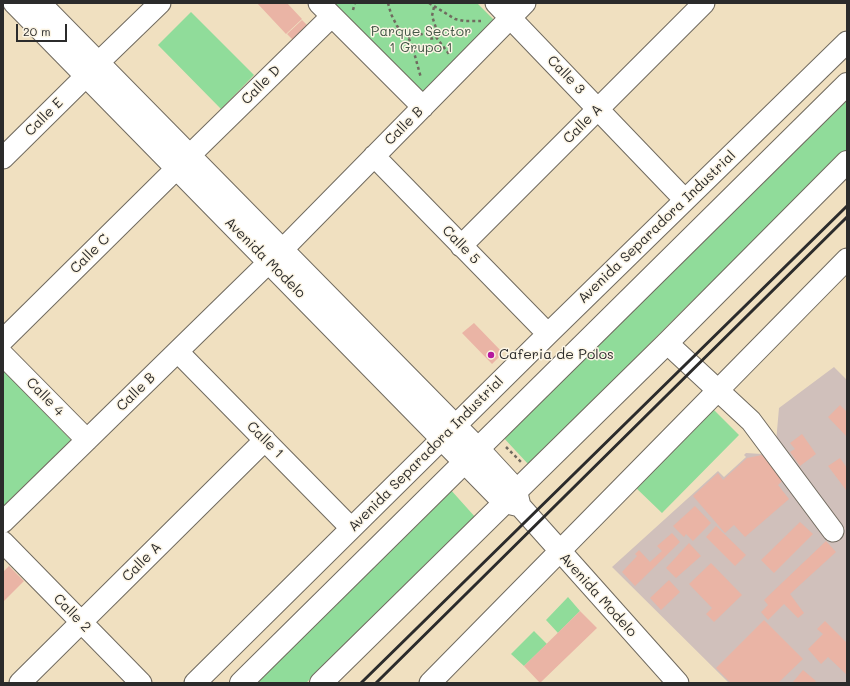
<!DOCTYPE html>
<style>
body{margin:0}
#map{position:relative;width:850px;height:686px;overflow:hidden;background:#f0e0c0;font-family:Mali,sans-serif}
canvas{display:block}
.frame{position:absolute;inset:0;border:4px solid #2b2b2b;pointer-events:none}
.scale{position:absolute;left:16px;top:24px;width:51px;height:18px;box-sizing:border-box;border:2px solid #2b2b2b;border-top:0;padding-left:5px;font-size:12px;line-height:14px;white-space:nowrap;color:#2b2b2b;-webkit-text-stroke:3px #fcf5e5;paint-order:stroke}
</style>
<div id="map">
<canvas width="850" height="686"></canvas>
<div class="frame"></div>
<div class="scale">20 m</div>
</div>
<script>
const context = document.querySelector('canvas').getContext('2d');
context.lineJoin = 'round';
function paint(path, color) { context.fillStyle = color; context.fill(path, 'evenodd'); }
const poly = rows => new Path2D(rows.map(r => 'M' + r).join(''));
function stroke(path, color, width, dash) { context.strokeStyle = color; context.lineWidth = width; context.lineCap = dash ? 'butt' : 'round'; context.setLineDash(dash || []); context.stroke(path); }
function label(font, color, halo, rows, align = 'center') {
  context.font = font + ' Mali,sans-serif'; context.lineWidth = 3; context.setLineDash([]); context.textBaseline = 'middle'; context.strokeStyle = halo; context.fillStyle = color; for (const [text, x, y, turn = 0] of rows) {
    context.save(); context.translate(x, y); context.rotate((+turn || 0) * Math.PI / 180); context.textAlign = isNaN(turn) ? turn : align; if (halo) context.strokeText(text, 0, 0); context.fillText(text, 0, 0); context.restore();
  }
}
paint(poly([
 [834,367,847,380,847,683,729,683,612,567,718,471,724,477,746,457,744,455,746,453,762,454,776,442,779,408]
]), '#d0c0bb');
paint(poly([
 [331,3,477,3,495,21,422,94],
 [191,12,254,75,221,109,158,45],
 [847,100,847,150,685,308,529,465,501,435],
 [3,370,74,443,3,513],
 [712,408,739,435,662,513,635,487],
 [450,489,476,518,306,683,253,683],
 [568,597,580,611,558,633,546,620],
 [534,631,547,644,524,666,511,654]
]), '#90dc9a');
paint(poly([
 [257,3,287,3,302,19,286,34],
 [302,20,310,28,295,42,287,34],
 [474,323,503,353,492,364,462,333],
 [840,405,847,412,847,437,828,417],
 [802,434,816,454,800,466,790,452,795,449,790,443],
 [762,455,784,479,778,485,789,499,745,537,734,525,725,533,693,496,718,473,723,480,747,458],
 [840,458,847,468,846,490,828,466],
 [695,506,711,523,693,541,686,534,684,537,673,526],
 [800,522,813,534,774,573,761,560],
 [716,526,746,555,735,566,706,537],
 [672,533,680,542,635,586,622,572,637,556,635,554,639,550,650,562,662,551,657,546],
 [826,541,836,552,790,594,804,613,798,618,784,604,768,620,761,612,768,605,764,600],
 [689,543,701,556,676,578,666,568],
 [711,563,742,595,714,622,706,614,712,608,689,584],
 [9,566,24,581,3,602,3,572],
 [669,580,680,592,661,610,650,598],
 [580,611,597,628,540,683,524,666],
 [764,620,803,659,778,683,731,683,716,668],
 [825,621,847,643,847,675,828,657,821,664,808,649,823,634,817,629],
 [803,670,816,681,814,683,793,682]
]), '#eab4a5');
const minor = poly([
 [14,3,503,502,520,506],
 [40,3,478,448,516,489,520,506,678,683],
 [319,3,423,107],
 [496,3,685,200],
 [99,62,160,3],
 [190,155,332,16],
 [374,156,548,334],
 [3,158,86,76],
 [461,246,704,3],
 [283,249,525,3],
 [3,340,177,168],
 [667,343,751,421,833,531],
 [178,352,351,528],
 [3,355,87,440],
 [3,522,269,262],
 [3,542,141,683],
 [20,683,265,440],
 [195,683,548,334,847,42],
 [430,683,847,259]
]);
const major = poly([
 [241,683,847,84],
 [321,683,667,343,847,162]
]);
stroke(minor, '#706a5f', 23);
stroke(major, '#706a5f', 24);
stroke(poly([
 [388,3,391,14,397,26,408,37,412,45,421,78],
 [429,3,455,19,464,21,481,21],
 [434,7,432,16,436,28],
 [353,10,355,3],
 '426.5 33a5.5 5.5 0 1 1 11 0a5.5 5.5 0 1 1-11 0Z',
 [408,37,427,33],
 [436,37,449,54],
 [506,447,521,462]
]), '#706a5f', 2.5, [3, 3]);
stroke(minor, '#fff', 21);
stroke(major, '#fff', 22);
stroke(poly([
 [361,683,847,206],
 [376,683,847,217]
]), '#2b2b2b', 3);
for (const [x, y, r, color] of [
 [491,355,4,"#b5179e"]
]) { const dot = new Path2D(); dot.arc(x, y, r, 0, 2 * Math.PI); context.fillStyle = color; context.fill(dot); stroke(dot, '#fcf5e5', 1.5); }
label('14px', '#445747', '#fcf5e5', [
 ["Parque Sector",421,32],
 ["1 Grupo 1",421,48]
]);
label('14px', '#2b2b2b', '#fcf5e5', [
 ["Calle 3",566,75,46],
 ["Calle D",261,85,-45],
 ["Calle E",44,117,-45],
 ["Calle A",583,124,-45],
 ["Calle B",404,126,-45],
 ["Avenida Separadora Industrial",657,227,-44],
 ["Calle 5",461,245,46],
 ["Calle C",90,254,-45],
 ["Avenida Modelo",265,258,45],
 ["Calle B",136,392,-44],
 ["Calle 4",45,397,46],
 ["Calle 1",265,440,45],
 ["Avenida Separadora Industrial",426,454,-45],
 ["Calle A",142,562,-45],
 ["Avenida Modelo",598,595,48],
 ["Calle 2",72,613,46]
]);
label('14px', '#2b2b2b', '#fcf5e5', [
 ["Caferia de Polos",499,355]
], 'left');
</script>
